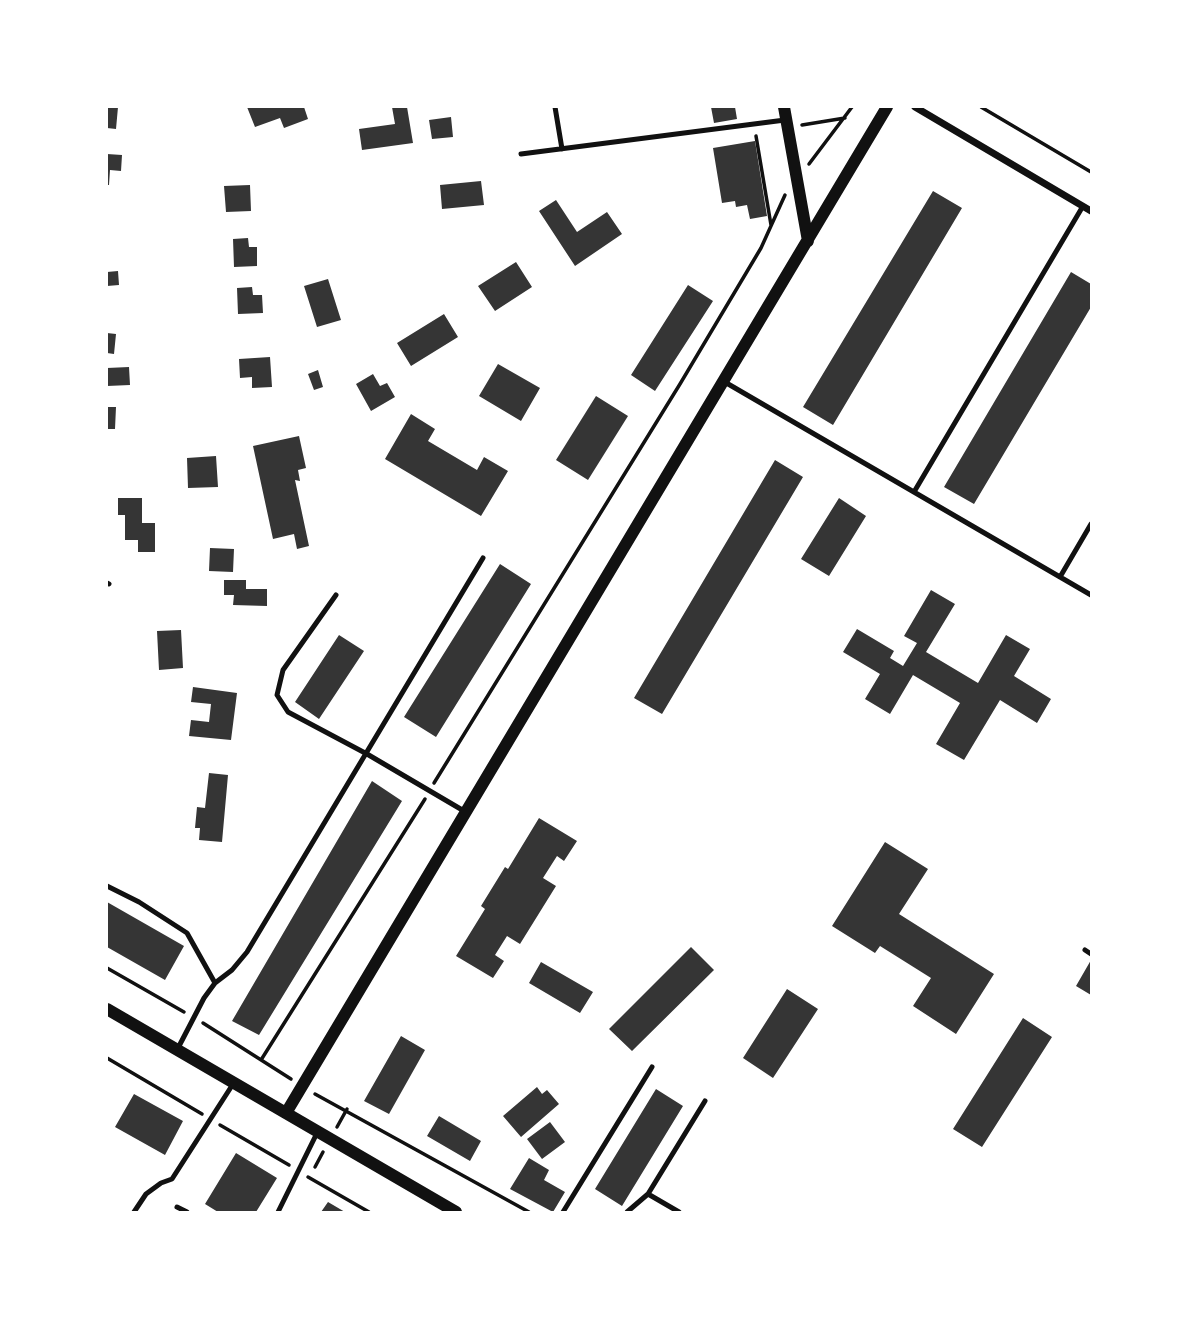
<!DOCTYPE html>
<style>
body{margin:0}
#map{position:relative;width:1198px;height:1319px;overflow:hidden;background:#fff;font-family:"Roboto Serif",serif}
canvas{display:block}
.frame{position:absolute;inset:0;border:108px solid #fff;pointer-events:none}
</style>
<div id="map">
<canvas width="1198" height="1319"></canvas>
<div class="frame"></div>
</div>
<script>
const context = document.querySelector('canvas').getContext('2d');
context.lineJoin = 'round';
function paint(path, color) { context.fillStyle = color; context.fill(path, 'evenodd'); }
const poly = rows => new Path2D(rows.map(r => 'M' + r).join(''));
function stroke(path, color, width, dash) { context.strokeStyle = color; context.lineWidth = width; context.lineCap = dash ? 'butt' : 'round'; context.setLineDash(dash || []); context.stroke(path); }
paint(poly([
 [107,107,118,107,116,129,107,128],
 [247,107,304,107,308,119,284,128,280,118,255,127],
 [392,107,407,107,413,143,362,150,359,129,395,124],
 [711,107,735,107,737,119,714,123],
 [451,117,453,137,432,139,429,120],
 [755,141,767,216,750,219,747,205,736,207,735,201,722,203,713,148],
 [107,154,122,155,121,171,110,170,109,185,107,185],
 [481,181,484,205,442,209,440,185],
 [250,185,251,211,226,212,224,186],
 [933,191,962,208,833,425,803,407],
 [556,200,577,232,607,212,622,234,575,266,539,211],
 [248,238,249,247,257,247,257,266,234,267,233,239],
 [516,262,532,287,495,311,478,286],
 [118,271,119,285,107,286,107,272],
 [1071,272,1091,284,1091,307,974,504,944,487],
 [328,279,341,320,317,327,304,286],
 [688,285,713,301,655,391,631,375],
 [252,287,253,295,262,295,263,313,238,314,237,288],
 [444,314,458,337,411,366,397,343],
 [107,333,116,334,114,354,107,353],
 [270,357,272,387,252,388,252,377,240,378,239,359],
 [498,364,540,388,521,421,479,396],
 [129,367,130,385,107,386,107,368],
 [318,370,323,387,314,390,308,374],
 [373,374,380,386,387,383,395,397,371,411,356,384],
 [596,396,628,416,588,480,556,460],
 [107,407,116,407,115,429,107,429],
 [411,414,435,429,428,441,477,470,484,457,508,471,481,516,385,459],
 [299,436,306,468,298,470,300,481,295,480,309,546,297,549,294,534,273,539,253,446],
 [216,456,218,487,188,488,187,458],
 [775,460,803,477,662,714,634,698],
 [118,498,142,498,142,523,155,523,155,552,138,552,138,540,125,540,125,515,118,515],
 [839,498,866,516,829,576,801,559],
 [210,548,234,549,233,572,209,571],
 [500,564,531,584,436,737,404,717],
 [224,580,246,580,246,589,267,589,267,606,233,605,234,595,224,595],
 [931,590,955,604,926,652,978,683,1006,635,1030,649,1014,676,1051,699,1037,723,1000,700,964,760,936,744,960,703,913,675,890,714,865,699,880,674,843,652,857,629,894,651,890,658,903,666,917,643,904,636],
 [181,630,183,668,159,670,157,631],
 [339,635,364,651,319,719,295,702],
 [193,687,237,693,231,740,189,736,191,720,209,722,211,704,191,702],
 [209,773,228,775,222,842,199,840,200,828,195,828,197,807,205,808],
 [372,781,402,801,259,1035,232,1021],
 [539,818,577,841,564,861,557,856,543,878,556,886,520,944,507,936,495,955,504,961,493,978,456,956,485,909,481,906,505,867,508,869],
 [885,842,928,869,899,914,994,974,956,1034,913,1006,931,978,880,946,875,953,832,926],
 [107,902,184,946,165,980,107,947],
 [691,947,714,970,632,1051,609,1029],
 [1091,960,1091,995,1076,986],
 [541,962,593,992,580,1013,529,983],
 [787,989,818,1009,773,1078,743,1058],
 [1023,1018,1052,1037,982,1147,953,1129],
 [401,1036,425,1050,389,1114,364,1101],
 [537,1087,542,1094,547,1090,559,1104,521,1137,503,1116],
 [656,1089,683,1106,622,1206,595,1189],
 [134,1094,183,1121,165,1155,115,1127],
 [439,1116,481,1141,470,1161,427,1136],
 [550,1122,565,1142,542,1159,527,1139],
 [236,1153,277,1178,256,1212,218,1212,205,1204],
 [529,1158,549,1170,544,1180,565,1192,553,1212,510,1189],
 [328,1202,345,1212,321,1212]
]), '#353535');
stroke(poly([
 [981,107,1091,172],
 [802,125,845,118],
 [756,136,771,225],
 [809,164,852,107],
 [434,783,680,384,761,248,785,195],
 [107,968,184,1012],
 [203,1023,291,1079],
 [107,1058,202,1114],
 [261,1060,425,799],
 [315,1094,529,1212],
 [220,1125,289,1165],
 [337,1127,347,1109],
 [315,1167,323,1152],
 [308,1177,369,1212]
]), '#111', 3.5);
stroke(poly([
 [555,107,562,149],
 [521,154,785,120],
 [723,381,1091,595],
 [914,492,1083,206],
 [1060,577,1091,524],
 [107,583,109,584],
 [336,595,283,670,277,695,288,712,367,754,464,811],
 [107,886,139,902,187,933,215,983,204,998,177,1050],
 [1085,950,1091,954],
 [215,983,232,970,247,952,483,558],
 [648,1194,679,1212],
 [177,1207,187,1212],
 [134,1212,146,1194,161,1183,172,1179,233,1084],
 [278,1212,318,1131],
 [563,1212,652,1067],
 [627,1212,648,1194,705,1101]
]), '#111', 5);
stroke(poly([
 [915,107,1091,211]
]), '#111', 7);
stroke(poly([
 [784,107,808,241],
 [107,1009,456,1212],
 [286,1113,887,107]
]), '#111', 12);
</script>
